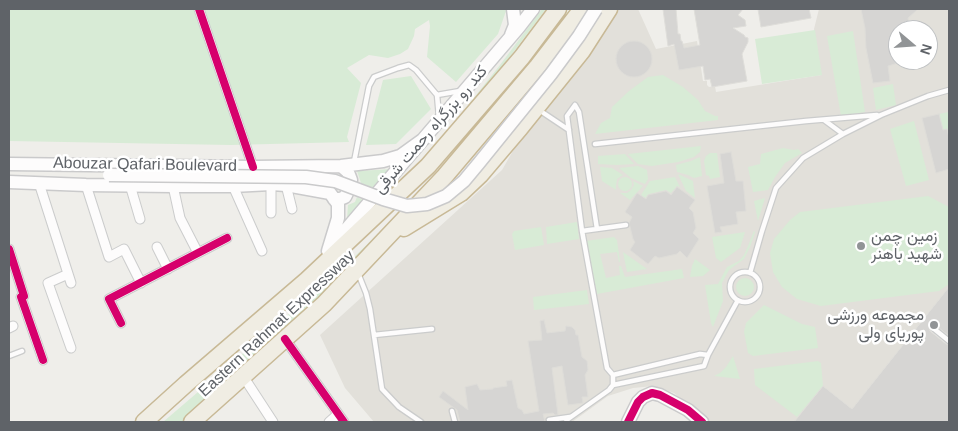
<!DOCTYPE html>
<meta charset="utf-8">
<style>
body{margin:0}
#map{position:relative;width:958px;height:431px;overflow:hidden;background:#efeeea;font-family:Arial,sans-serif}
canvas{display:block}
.frame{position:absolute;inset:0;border:10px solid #5f6368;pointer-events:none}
.north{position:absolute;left:888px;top:20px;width:50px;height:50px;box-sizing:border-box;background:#fff;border:1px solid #bfc1c3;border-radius:50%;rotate:108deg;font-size:14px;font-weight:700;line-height:20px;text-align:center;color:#5f6368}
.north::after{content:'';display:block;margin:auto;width:18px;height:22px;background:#919496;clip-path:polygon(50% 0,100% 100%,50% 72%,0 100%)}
</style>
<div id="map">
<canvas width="958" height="431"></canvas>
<div class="frame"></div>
<div class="north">N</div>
</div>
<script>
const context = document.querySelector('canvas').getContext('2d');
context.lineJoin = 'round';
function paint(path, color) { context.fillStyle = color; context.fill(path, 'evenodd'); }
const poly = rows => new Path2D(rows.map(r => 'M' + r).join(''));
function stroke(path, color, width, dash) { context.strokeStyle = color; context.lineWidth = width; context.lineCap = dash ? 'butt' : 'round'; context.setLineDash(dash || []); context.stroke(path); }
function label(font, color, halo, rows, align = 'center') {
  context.font = font + ' Arial,Vazirmatn,sans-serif'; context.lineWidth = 5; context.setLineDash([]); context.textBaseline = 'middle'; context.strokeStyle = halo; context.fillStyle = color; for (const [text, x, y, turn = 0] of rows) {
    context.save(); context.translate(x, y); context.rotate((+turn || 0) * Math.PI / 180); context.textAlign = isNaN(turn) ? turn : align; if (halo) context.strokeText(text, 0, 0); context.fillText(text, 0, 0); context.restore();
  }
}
paint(poly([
 [603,9,638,9,656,49,697,41,703,81,707,81,707,85,709,87,715,86,716,92,821,75,814,29,819,9,949,9,949,287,852,409,823,386,794,422,709,422,674,393,654,386,633,388,608,396,572,422,374,422,345,388,320,335,502,170,544,97],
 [898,30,928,30,928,60,898,60]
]), '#e2e0da');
paint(poly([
 [9,9,505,9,506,11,498,34,456,82,427,57,430,26,429,20,415,29,414,36,408,49,400,54,388,58,369,55,347,68,361,83,347,137,349,142,231,145,9,141],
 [542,9,546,9,472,107,391,194,454,123,500,65],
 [570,9,575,9,468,145,414,198,476,128],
 [815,30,822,75,762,84,755,39],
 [853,31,865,112,841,116,827,36],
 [663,75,683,87,698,100,705,111,715,116,718,116,718,120,595,134,601,123,610,118,612,107,629,91,648,77],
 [411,76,431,109,396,144,366,145,383,80],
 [893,84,896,105,876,110,873,88],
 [949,112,949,138,947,129,943,130,939,114],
 [914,121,929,180,906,186,890,129],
 [701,146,700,152,694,157,678,162,652,166,638,164,628,154],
 [783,148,794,150,798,149,802,153,785,163,775,177,768,190,753,192,748,167,760,164,761,154],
 [710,153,717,153,720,177,710,179,709,176,706,175,704,161,706,156],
 [625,154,634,164,617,165,598,164,598,156],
 [700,157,702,176,694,178,688,175,677,172,676,165,691,161],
 [638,166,647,170,648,179,645,184,631,178,619,168],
 [600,167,612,168,623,175,617,179,616,186,616,190,602,181],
 [393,169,375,189,361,183,357,171],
 [678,174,693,181,695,198,686,191],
 [675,177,680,187,677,186,671,193,666,190,649,194,645,198,641,195,650,181],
 '618 184a7 7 0 1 1 14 0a7 7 0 1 1-14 0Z',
 [633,181,643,186,630,200,620,193,627,193,631,190,634,185],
 [928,196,949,207,949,284,939,291,821,306,797,299,782,287,773,272,770,253,774,239,790,220,800,212],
 [357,197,365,201,347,219,348,205,355,202],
 [765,198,758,221,754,201],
 [400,212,312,305,182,422,163,422,345,266],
 [577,222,579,239,547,244,546,227],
 [541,227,544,245,515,250,512,234,514,231],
 [754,231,755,232,750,247,744,259,729,270,722,283,723,301,713,327,711,323,705,285,718,284,727,267,739,261,744,255,748,246],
 [745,232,740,248,721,262,716,258,712,237],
 [614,237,617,240,620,262,619,262,617,252,600,254,606,278,620,275,619,266,621,266,625,277,682,269,684,278,597,294,586,241],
 [623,252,647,269,627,272],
 [695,259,710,270,703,276,690,277,692,266],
 '736 287a9 9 0 1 1 18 0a9 9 0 1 1-18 0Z',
 [587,290,589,304,534,310,533,297],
 [764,305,802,324,815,327,818,348,753,356,748,353,744,332,746,323],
 [733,356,740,379,714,376,720,373,726,367],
 [818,361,821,363,823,386,797,417,755,385,754,369]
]), '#d8ebd6');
const building = poly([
 [663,9,676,9,678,34,680,34,681,41,682,41,684,48,700,45,694,9,743,9,738,15,745,20,746,26,733,28,744,35,745,37,748,38,748,42,742,54,747,81,712,87,710,79,705,80,703,66,679,70,674,44,668,46,663,9],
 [758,9,809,9,811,18,761,27,758,9],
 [861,9,918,9,908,18,910,30,898,30,898,63,888,66,890,81,873,83,866,48,865,28,861,9],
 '616 59a18 18 0 1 1 36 0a18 18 0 1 1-36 0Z',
 [939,114,943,130,947,129,949,138,949,169,936,173,922,118,939,114],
 [731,152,736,181,743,181,746,211,736,212,738,224,720,227,722,232,715,233,707,186,724,183,720,154,731,152],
 [677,187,695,200,689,208,693,212,696,228,693,233,699,239,687,258,680,251,677,254,659,258,655,256,648,264,630,250,635,242,633,239,629,223,632,217,625,212,637,193,646,199,648,195,666,191,671,195,677,187],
 [949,287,949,336,934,324,930,325,929,328,930,331,946,344,949,345,949,422,794,422,823,386,852,409,949,287],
 [544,320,547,333,565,331,566,326,572,327,575,330,576,335,578,335,582,357,587,361,588,370,585,375,588,397,582,397,583,403,568,405,562,366,552,368,558,415,555,415,553,413,543,414,545,422,460,422,457,410,439,397,443,391,468,410,465,387,477,384,480,390,493,389,493,388,507,386,506,381,512,380,518,408,522,410,524,414,539,411,528,341,542,340,540,321,544,320]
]);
paint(building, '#d6d5d3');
stroke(building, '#deddd9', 1);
const lane = poly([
 [437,95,460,91],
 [539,110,569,130],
 [824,120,843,134],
 [595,144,806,121,877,115],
 [354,162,369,86,374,77,398,68,409,65,416,70,437,95,439,117],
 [582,231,626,225],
 '730 287a15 15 0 1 1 30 0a15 15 0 1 1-30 0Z',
 [358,273,366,293,370,309,382,389,399,407,421,422],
 [750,273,762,231,776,188,803,158,843,134,881,115,928,96,949,90],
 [933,328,949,341],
 [374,335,432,329],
 [708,355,738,300],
 [9,356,22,351],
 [613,375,700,354,708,355,704,366,613,385],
 [452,411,455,422],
 [550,422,549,420,570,417],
 [566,422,568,419,609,390,613,385,613,375,607,368,582,231,567,116,575,105,579,112,597,229]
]);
const street = poly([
 [199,9,253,167],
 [39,183,71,283],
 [271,184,271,213],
 [86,185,109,257,124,249,141,283],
 [130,185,140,219],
 [286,185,292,209],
 [173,186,180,218,198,253],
 [233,186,262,251],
 [157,247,168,269],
 [9,249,24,296,21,297,43,360],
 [68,274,48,283,71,348],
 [121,323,109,299,227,238],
 [9,328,13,326],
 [285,339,344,422],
 [243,376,273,422],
 [329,422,338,414]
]);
const secondary = poly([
 [511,35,515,25,513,9],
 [9,164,253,167,341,166,383,161,400,156,425,138],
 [9,182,86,185,173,186,233,186,271,184,286,185,330,193,338,204,338,218,328,251],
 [334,199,340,199,345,197,350,187,351,180,348,172,341,166],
 [332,246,519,27,533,9],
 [628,422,638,402,643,397,652,393,660,395,688,410,702,422]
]);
const highway = poly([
 [404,228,461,193,480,175,520,128,582,51,609,9],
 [144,422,186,384,307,280,428,166,522,57,558,9],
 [192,422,324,304,445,176,538,66,582,9]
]);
stroke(lane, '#cbcccc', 7);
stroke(street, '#cbcccc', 11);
stroke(secondary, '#cacacb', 15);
stroke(highway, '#c8b996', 19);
stroke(lane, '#fdfcfc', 4.5);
stroke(street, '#fdfcfc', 9);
stroke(secondary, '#fdfcfc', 12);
stroke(highway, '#f0ede3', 16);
const secondaryBridge = poly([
 [109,175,306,177,335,181,383,199,407,206,427,204,446,196,464,181,479,163,551,74,579,36,596,9]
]);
stroke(secondaryBridge, '#cacacb', 15, []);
stroke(secondaryBridge, '#fdfcfc', 12);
stroke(poly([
 [199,9,253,167],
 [9,249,24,296,21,297,43,360],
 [121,323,109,299,227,238],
 [285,339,344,422],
 [628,422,638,402,643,397,652,393,660,395,688,410,702,422]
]), '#d6006c', 8);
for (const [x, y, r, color] of [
 [861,246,5,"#919496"],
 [934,325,5,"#919496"]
]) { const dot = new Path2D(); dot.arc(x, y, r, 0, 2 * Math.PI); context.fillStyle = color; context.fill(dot); stroke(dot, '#fff', 2); }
label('16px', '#5f6368', '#fff', [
 ["کند رو بزرگراه رحمت شرقی",431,130,-49],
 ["Abouzar Qafari Boulevard",145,165,1],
 ["Eastern Rahmat Expressway",277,324,-43]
]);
label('16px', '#5f6368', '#fff', [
 ["زمین چمن",871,237],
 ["شهید باهنر",871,255],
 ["مجموعه ورزشی",924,316,"right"],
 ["پوریای ولی",924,334,"right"]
], 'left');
</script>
